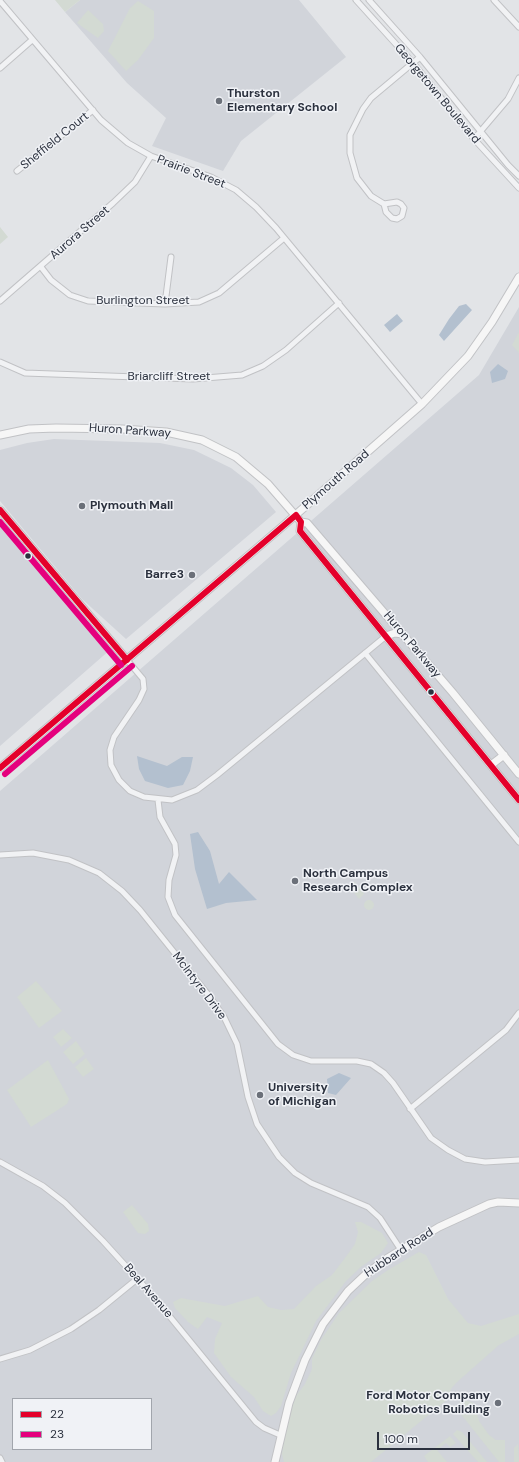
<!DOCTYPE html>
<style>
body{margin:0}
#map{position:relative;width:519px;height:1462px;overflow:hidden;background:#e2e4e7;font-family:"DM Sans",sans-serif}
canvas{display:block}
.legend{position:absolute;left:12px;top:1398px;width:140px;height:52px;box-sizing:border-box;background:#f0f2f6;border:1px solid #a1a5ac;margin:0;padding:5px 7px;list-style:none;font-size:12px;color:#2b313e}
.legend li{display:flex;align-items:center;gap:8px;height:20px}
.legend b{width:20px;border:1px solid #a1a5ac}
.scale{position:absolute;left:377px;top:1432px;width:93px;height:18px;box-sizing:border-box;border:2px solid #2b313e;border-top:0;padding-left:5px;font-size:12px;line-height:14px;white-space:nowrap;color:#2b313e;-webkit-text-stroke:3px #f0f2f6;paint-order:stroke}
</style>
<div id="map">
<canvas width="519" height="1462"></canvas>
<ul class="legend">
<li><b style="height:5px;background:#e4002b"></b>22</li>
<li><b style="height:5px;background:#e5007d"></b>23</li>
</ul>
<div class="scale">100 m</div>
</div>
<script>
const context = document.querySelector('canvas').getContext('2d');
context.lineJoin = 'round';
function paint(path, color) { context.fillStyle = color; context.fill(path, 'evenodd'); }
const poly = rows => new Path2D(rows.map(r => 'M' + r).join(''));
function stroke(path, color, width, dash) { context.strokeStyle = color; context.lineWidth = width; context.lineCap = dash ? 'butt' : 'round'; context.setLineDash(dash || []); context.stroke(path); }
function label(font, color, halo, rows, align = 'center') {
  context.font = font + ' "DM Sans",sans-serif'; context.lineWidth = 3; context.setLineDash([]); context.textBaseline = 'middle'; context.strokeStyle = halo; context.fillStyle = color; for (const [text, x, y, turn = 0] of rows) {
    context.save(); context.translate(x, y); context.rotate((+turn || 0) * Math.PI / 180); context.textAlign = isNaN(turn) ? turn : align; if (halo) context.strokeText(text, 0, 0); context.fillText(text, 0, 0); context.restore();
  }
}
paint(poly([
 [80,0,299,0,346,57,241,141,223,171,152,146,166,118,127,83,65,12],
 [519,307,519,1462,0,1462,0,791,479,375],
 [13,1399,151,1399,151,1449,13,1449],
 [54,439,160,443,194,450,231,468,253,485,276,512,126,639,82,599,0,501,0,450,27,443],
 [0,518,111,649,0,746]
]), '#d1d4da');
paint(poly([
 [55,0,80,0,65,12],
 [138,1,154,11,154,38,138,60,126,71,108,51,130,8],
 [88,10,103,24,104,31,98,38,77,23],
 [0,227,8,237,0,244],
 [519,332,519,353,512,345],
 [355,882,364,894,359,899,349,886],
 '364 905a5 5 0 1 1 10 0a5 5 0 1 1-10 0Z',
 [36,981,62,1011,39,1028,17,997],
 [63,1029,72,1038,61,1047,53,1037],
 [76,1041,85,1054,73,1064,63,1052],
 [86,1058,94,1069,83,1077,75,1067],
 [48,1060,69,1099,67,1104,31,1127,7,1090],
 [132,1205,148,1224,149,1231,145,1234,138,1233,123,1212],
 [355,1222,361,1222,382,1233,388,1243,381,1253,362,1266,346,1281,316,1321,291,1373,281,1406,276,1413,271,1416,263,1411,254,1397,231,1377,214,1353,215,1339,222,1323,207,1317,198,1329,188,1322,175,1308,173,1302,181,1298,225,1306,258,1296,268,1307,281,1310,294,1309,316,1286,332,1275,345,1258,355,1244,358,1232],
 [419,1252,426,1255,448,1299,468,1323,481,1326,519,1314,519,1334,499,1345,456,1383,451,1389,448,1399,371,1462,284,1462,282,1454,285,1425,296,1396,305,1384,312,1369,312,1359,321,1340,339,1313,372,1281,388,1270],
 [461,1399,474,1403,479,1421,489,1435,496,1440,505,1440,505,1462,499,1462,460,1413,457,1409],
 [457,1430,462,1432,487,1462,478,1462,453,1434],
 [450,1436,456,1443,450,1447,446,1443,437,1450,447,1462,428,1462,424,1456],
 [518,1444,519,1462,514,1462,514,1448]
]), '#d3dad3');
paint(poly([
 [466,304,472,310,444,341,439,335,449,319,459,306],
 [397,314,403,321,390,332,384,325],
 [498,364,508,371,505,379,492,383,490,372],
 [137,756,167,766,182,757,193,757,190,771,183,785,168,788,145,781,139,769],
 [198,832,210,851,219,884,229,872,257,900,226,903,207,909,195,869,190,834],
 [339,1073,351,1078,336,1095,328,1093,327,1079]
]), '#b3c0cf');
const street = poly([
 [356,0,413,63,474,139,519,188],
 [369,0,420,57,508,165,519,176],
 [494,0,519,27],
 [0,1,101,120,128,143,151,156,211,177,236,190,256,207,276,228,422,404],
 [0,68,32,40],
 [474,139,508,99,519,78],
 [17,171,93,110],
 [384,204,397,202,401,204,404,208,402,216,397,219,392,218,386,212,384,204,371,196,357,178,350,153,350,135,363,109,371,98,420,57],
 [41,267,51,280,70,295,88,301,165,304,199,302,219,293,284,238],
 [0,301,113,203,135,182,151,156],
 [165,304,171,257],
 [0,362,25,373,193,379,242,375,263,366,286,350,339,303],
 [365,653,519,842],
 [127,660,143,679,144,689,139,700,114,737,110,750,111,765,119,780,130,791,144,797,172,800,197,790,217,775,386,636],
 [158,800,160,817,175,844,176,855,169,880,168,897,175,915,278,1044,293,1055,311,1061,357,1061,371,1064,384,1073,393,1083,431,1138,448,1150,465,1159,485,1162,519,1160],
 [0,855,33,853,69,860,99,873,122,891,140,910,210,997,224,1017,237,1044,248,1097,257,1124,279,1157,295,1173,311,1183,368,1207,380,1218,401,1250],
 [410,1109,506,1030,519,1013],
 [0,1162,43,1186,65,1203,103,1241,153,1296,256,1422,264,1428,280,1435],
 [0,1359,30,1350,71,1329,99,1310,137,1279],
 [0,1458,2,1462]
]);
const secondary = poly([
 [0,435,29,429,56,428,122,429,166,432,202,440,236,457,268,484,301,522,307,523,453,693,519,774],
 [0,510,127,660],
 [301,522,300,531,519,800],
 [386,636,395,633,403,634],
 [491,765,504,755],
 [0,768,283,526,422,404,468,356,492,322,519,277],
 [275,1462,289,1403,305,1360,323,1324,348,1291,365,1275,386,1259,439,1227,489,1204,498,1202,519,1203]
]);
stroke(street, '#c1c2c5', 7);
stroke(secondary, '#c1c2c5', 9);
stroke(street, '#f1f2f4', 5);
stroke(secondary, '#f6f6f6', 7);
stroke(poly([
 [0,510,127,660],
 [0,768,296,515,301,522,300,531,519,800]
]), '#e4002b', 6);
stroke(poly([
 [0,522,121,665],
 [5,774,132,666]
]), '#e5007d', 6);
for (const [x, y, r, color] of [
 [219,101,4,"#6b7079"],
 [82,506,4,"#6b7079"],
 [28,556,3.5,"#2b313e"],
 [192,575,4,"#6b7079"],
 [431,692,3.5,"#2b313e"],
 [295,881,4,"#6b7079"],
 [260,1095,4,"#6b7079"],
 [498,1403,4,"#6b7079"]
]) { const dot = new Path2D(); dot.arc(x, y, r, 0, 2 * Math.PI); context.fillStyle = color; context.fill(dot); stroke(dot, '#f0f2f6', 1.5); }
label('bold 12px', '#2b313e', '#f0f2f6', [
 ["Thurston",227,94],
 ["Elementary School",227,108],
 ["Plymouth Mall",90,506],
 ["Barre3",184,575,"right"],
 ["North Campus",303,874],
 ["Research Complex",303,888],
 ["University",268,1088],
 ["of Michigan",268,1102],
 ["Ford Motor Company",490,1396,"right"],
 ["Robotics Building",490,1410,"right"]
], 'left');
label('12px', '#2b313e', '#f0f2f6', [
 ["Georgetown Boulevard",437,94,50],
 ["Sheffield Court",55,141,-39],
 ["Prairie Street",191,172,21],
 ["Aurora Street",80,233,-41],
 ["Burlington Street",143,301],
 ["Briarcliff Street",169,377],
 ["Huron Parkway",130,431,4],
 ["Plymouth Road",336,480,-41],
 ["Huron Parkway",412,645,50],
 ["McIntyre Drive",199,986,53],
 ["Hubbard Road",399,1253,-33],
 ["Beal Avenue",148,1291,49]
]);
</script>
